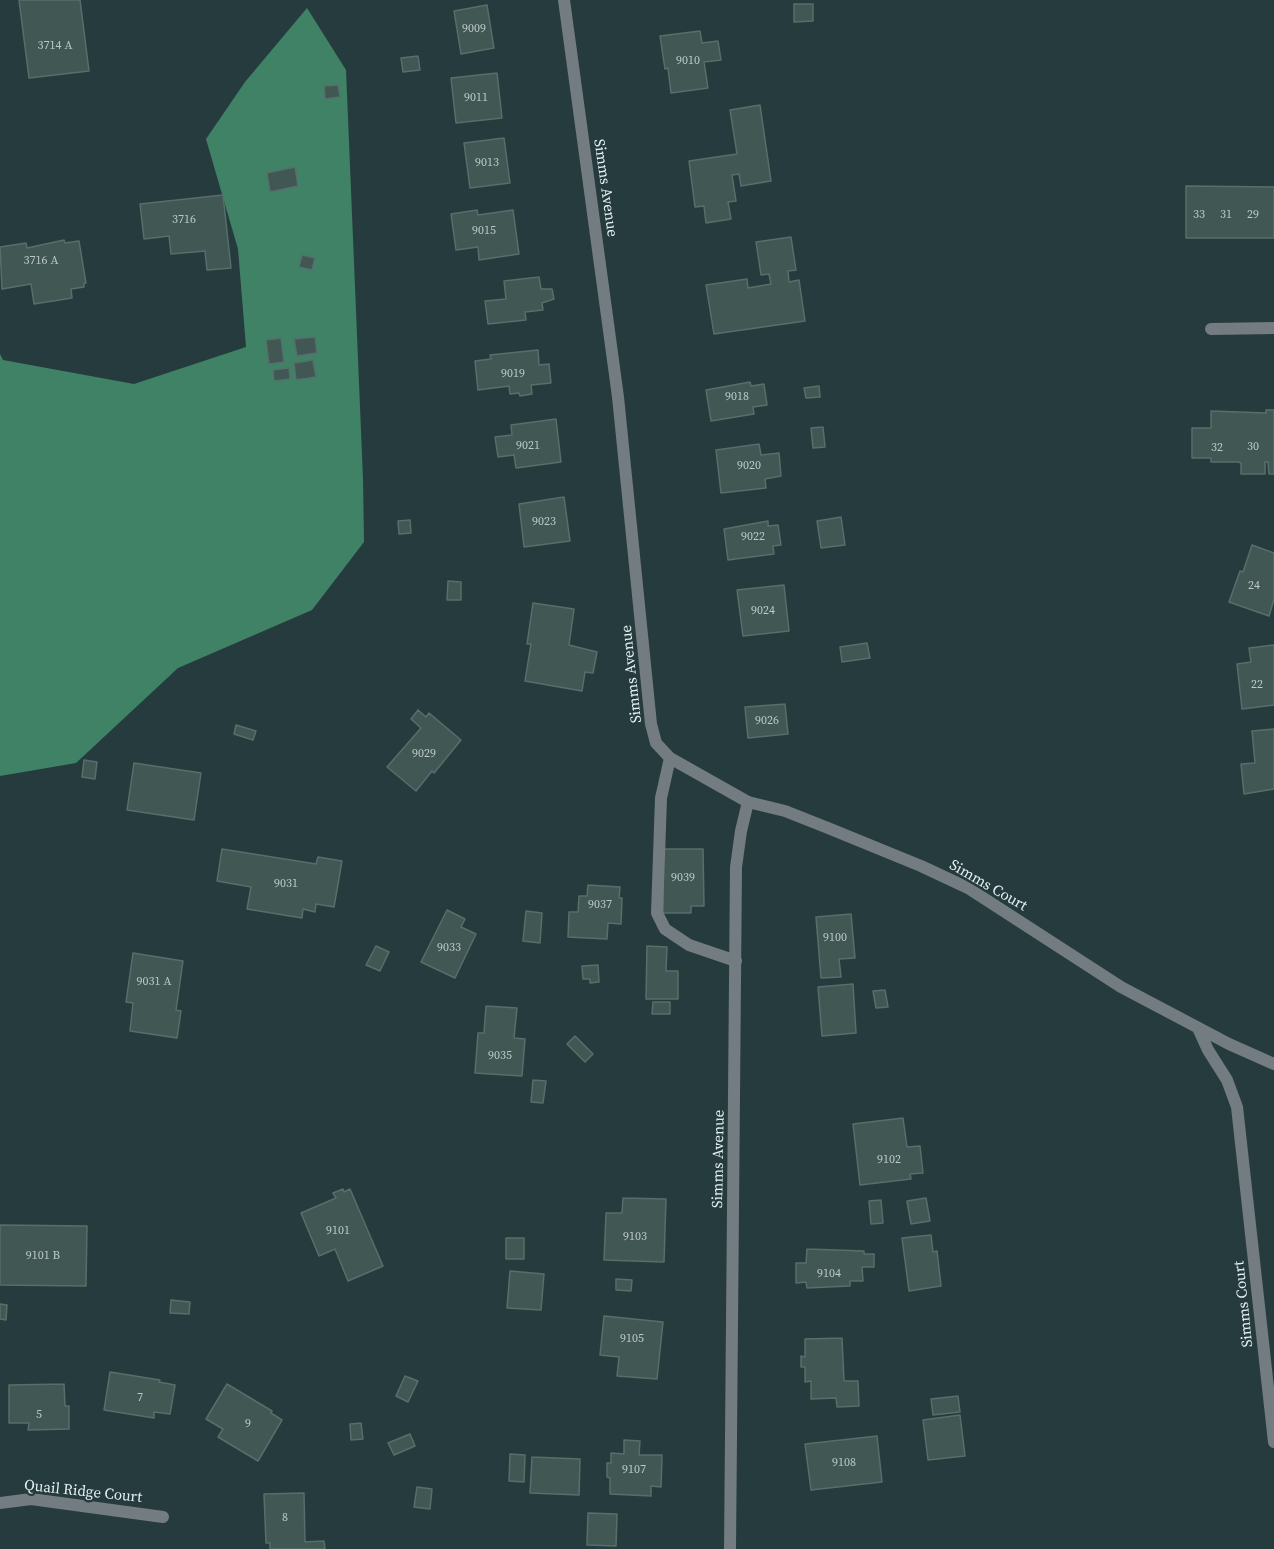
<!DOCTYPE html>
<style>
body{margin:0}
canvas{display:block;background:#263b3e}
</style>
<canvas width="1274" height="1549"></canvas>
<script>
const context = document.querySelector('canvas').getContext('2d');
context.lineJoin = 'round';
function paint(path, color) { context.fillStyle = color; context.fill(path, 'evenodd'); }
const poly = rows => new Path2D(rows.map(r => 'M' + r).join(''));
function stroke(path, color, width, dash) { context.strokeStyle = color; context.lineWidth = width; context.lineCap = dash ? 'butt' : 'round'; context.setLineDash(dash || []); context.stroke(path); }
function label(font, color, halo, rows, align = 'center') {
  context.font = font + ' "Source Serif 4",serif'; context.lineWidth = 5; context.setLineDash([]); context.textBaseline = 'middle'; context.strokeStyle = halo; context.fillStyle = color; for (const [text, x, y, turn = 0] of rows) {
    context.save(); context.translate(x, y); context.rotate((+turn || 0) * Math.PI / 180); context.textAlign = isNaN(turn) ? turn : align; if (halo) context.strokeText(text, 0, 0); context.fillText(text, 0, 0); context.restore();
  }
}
paint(poly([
 [307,8,346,70,363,479,364,542,312,610,178,668,76,763,0,776,0,354,3,360,134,384,246,347,238,249,206,139,245,82]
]), '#408266');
const building = poly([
 [19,0,80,0,89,71,29,78,19,0],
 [794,4,813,4,813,21,794,22,794,4],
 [487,5,494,48,461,54,454,11,487,5],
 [700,31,702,43,718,41,721,60,704,62,708,88,671,93,668,68,665,69,660,36,700,31],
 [418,56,420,70,403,72,401,58,418,56],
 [497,73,502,118,456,123,451,78,497,73],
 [338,85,340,97,325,99,324,86,338,85],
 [760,105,771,181,741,186,739,174,732,175,736,201,728,202,731,219,706,223,704,206,695,207,689,161,737,154,730,110,760,105],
 [504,138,510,183,470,188,464,143,504,138],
 [295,167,298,186,270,192,267,173,295,167],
 [1186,186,1274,187,1274,238,1186,238,1186,186],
 [223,195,231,268,207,270,205,251,171,254,169,236,144,239,140,204,223,195],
 [477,210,478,215,513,210,519,254,479,260,478,247,456,250,451,214,477,210],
 [791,237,796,270,788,271,789,282,799,280,805,321,714,334,706,285,747,279,748,288,771,284,769,274,761,275,756,242,791,237],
 [64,240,65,243,79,241,86,283,84,283,84,287,71,289,72,298,34,304,31,284,2,289,0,247,26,243,27,248,64,240],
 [302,255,315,258,312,270,299,267,302,255],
 [539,277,541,289,552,289,554,299,542,303,543,310,525,312,526,320,488,324,485,301,506,299,504,281,539,277],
 [315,337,317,353,297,356,294,339,315,337],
 [281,338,284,362,269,364,266,340,281,338],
 [538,350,539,365,549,364,551,383,531,385,532,394,520,396,519,393,510,394,509,386,478,390,475,361,491,359,490,355,538,350],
 [313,360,316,377,296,380,294,363,313,360],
 [289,368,290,379,274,381,273,370,289,368],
 [750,382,751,386,764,384,767,405,753,407,754,414,711,421,706,390,750,382],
 [819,386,820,397,806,398,804,388,819,386],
 [1266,410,1274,410,1274,474,1269,474,1268,462,1265,462,1265,474,1241,474,1241,463,1238,462,1211,462,1211,458,1192,458,1192,428,1211,428,1211,411,1266,413,1266,410],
 [556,419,561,462,516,468,514,455,498,457,495,437,512,435,511,425,556,419],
 [823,427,825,447,813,448,811,428,823,427],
 [759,444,761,455,779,453,781,476,765,479,766,488,721,493,716,450,759,444],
 [564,497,570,541,524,547,519,504,564,497],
 [841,517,845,545,821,548,817,521,841,517],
 [410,520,411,533,399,534,398,521,410,520],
 [768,521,768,526,778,525,781,545,773,546,774,554,728,560,724,529,768,521],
 [1252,545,1274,553,1274,599,1269,616,1229,602,1240,571,1243,572,1252,545],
 [448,581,461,582,461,600,447,600,448,581],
 [784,585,789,631,743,636,737,590,784,585],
 [533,603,574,609,569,645,597,652,593,673,585,672,582,691,525,681,531,644,527,644,533,603],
 [867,643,870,658,842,662,840,647,867,643],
 [1274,645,1274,705,1242,709,1237,664,1251,662,1249,648,1274,645],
 [785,704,788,734,748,738,745,707,785,704],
 [418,710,426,717,429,713,461,740,434,773,432,771,416,791,387,767,421,728,411,719,418,710],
 [236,725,256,731,253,740,234,734,236,725],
 [1274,729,1274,789,1244,794,1241,764,1255,763,1252,731,1274,729],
 [84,760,97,762,95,779,82,777,84,760],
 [134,763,201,773,194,820,127,810,134,763],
 [222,849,316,864,318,857,342,861,334,907,316,904,315,912,303,909,302,918,247,909,251,887,217,881,222,849],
 [663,849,703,849,704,906,691,906,691,913,663,913,663,849],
 [588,885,620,887,619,898,622,898,621,924,608,923,607,939,568,937,569,912,578,912,579,896,587,896,588,885],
 [447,910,465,919,461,927,476,934,455,978,421,962,447,910],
 [526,911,542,913,540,943,523,941,526,911],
 [851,914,855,958,839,959,841,977,821,978,816,917,851,914],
 [376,946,389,952,380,971,366,965,376,946],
 [647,946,667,947,666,971,678,971,678,999,646,999,647,946],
 [133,953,183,961,176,1010,181,1011,177,1038,130,1031,133,1003,126,1002,133,953],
 [598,965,599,982,590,983,590,979,583,979,582,966,598,965],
 [853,984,856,1033,822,1036,818,987,853,984],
 [885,990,888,1007,876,1008,873,991,885,990],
 [653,1002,670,1002,670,1014,652,1014,653,1002],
 [486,1006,517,1008,514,1038,525,1039,522,1076,475,1073,478,1033,484,1033,486,1006],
 [575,1036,593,1054,585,1062,567,1044,575,1036],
 [533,1080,546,1081,543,1103,531,1102,533,1080],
 [903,1118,907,1147,920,1146,923,1173,910,1174,911,1179,860,1185,853,1124,903,1118],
 [343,1189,344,1192,350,1189,383,1266,348,1281,335,1249,319,1256,301,1213,336,1198,333,1193,343,1189],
 [623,1198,666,1199,664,1262,604,1260,606,1213,622,1213,623,1198],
 [926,1198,930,1221,911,1224,907,1201,926,1198],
 [881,1200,883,1223,871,1224,869,1201,881,1200],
 [0,1225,87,1226,86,1286,0,1285,0,1225],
 [931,1235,933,1252,937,1251,941,1286,909,1291,902,1238,931,1235],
 [506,1238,524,1238,524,1259,506,1259,506,1238],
 [807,1249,864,1251,864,1254,874,1254,874,1267,862,1267,863,1281,850,1281,850,1286,807,1288,806,1282,796,1283,796,1263,806,1263,807,1249],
 [510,1271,544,1274,541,1310,507,1308,510,1271],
 [616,1279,632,1280,631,1291,616,1290,616,1279],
 [171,1300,190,1302,189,1314,170,1313,171,1300],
 [0,1304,7,1305,6,1320,0,1319,0,1304],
 [604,1316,663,1322,657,1379,617,1376,619,1357,600,1355,604,1316],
 [842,1338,844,1381,858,1381,859,1406,837,1407,836,1398,811,1399,811,1381,805,1382,805,1367,801,1367,801,1356,805,1357,805,1339,842,1338],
 [110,1372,160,1380,159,1382,175,1385,170,1414,154,1412,154,1418,104,1410,110,1372],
 [405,1376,418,1381,408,1402,396,1396,405,1376],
 [64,1384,65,1406,69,1406,69,1429,28,1430,29,1423,9,1423,9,1385,64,1384],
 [227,1384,272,1411,271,1413,282,1420,258,1461,218,1437,223,1429,206,1419,227,1384],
 [958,1396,960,1412,933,1415,931,1399,958,1396],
 [960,1415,965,1456,928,1460,923,1420,960,1415],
 [361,1423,363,1439,351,1440,350,1424,361,1423],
 [410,1434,415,1446,394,1455,388,1443,410,1434],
 [877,1436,882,1482,811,1490,805,1444,877,1436],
 [624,1440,640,1441,639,1455,662,1455,661,1487,651,1486,651,1496,610,1494,610,1478,607,1477,607,1463,611,1463,611,1453,624,1454,624,1440],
 [510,1454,525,1455,524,1482,509,1481,510,1454],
 [532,1457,580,1459,579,1495,530,1493,532,1457],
 [417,1487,432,1489,430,1509,414,1507,417,1487],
 [304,1493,305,1542,324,1541,325,1549,270,1549,270,1543,266,1543,264,1494,304,1493],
 [588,1513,617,1514,616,1546,587,1545,588,1513]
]);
paint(building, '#415754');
stroke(building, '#576e6a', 1.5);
stroke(poly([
 [670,758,661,798,657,913,665,929,689,945,736,961],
 [748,802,785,811,828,828,921,866,968,888,1121,987,1229,1044,1274,1064],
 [1198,1028,1208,1050,1227,1080,1237,1107,1274,1442]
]), '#737c80', 12);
stroke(poly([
 [564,0,618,397,651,724,656,743,670,758,748,802,741,831,736,867,730,1549],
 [1211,329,1274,328],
 [0,1503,31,1499,163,1517]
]), '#737c80', 12);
label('12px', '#bac9ca', null, [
 ["9009",474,29],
 ["3714 A",55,46],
 ["9010",688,61],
 ["9011",476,98],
 ["9013",487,163],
 ["33",1199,215],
 ["31",1226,215],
 ["29",1253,215],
 ["3716",184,220],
 ["9015",484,231],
 ["3716 A",41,261],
 ["9019",513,374],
 ["9018",737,397],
 ["9021",528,446],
 ["30",1253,447],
 ["32",1217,448],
 ["9020",749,466],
 ["9023",544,522],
 ["9022",753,537],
 ["24",1254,586],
 ["9024",763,611],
 ["22",1257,685],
 ["9026",767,721],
 ["9029",424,754],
 ["9039",683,878],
 ["9031",286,884],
 ["9037",600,905],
 ["9100",835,938],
 ["9033",449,948],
 ["9031 A",154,982],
 ["9035",500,1056],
 ["9102",889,1160],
 ["9101",338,1231],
 ["9103",635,1237],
 ["9101 B",43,1256],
 ["9104",829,1274],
 ["9105",632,1339],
 ["7",140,1398],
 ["5",39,1415],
 ["9",248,1424],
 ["9108",844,1463],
 ["9107",634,1470],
 ["8",285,1518]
]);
label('15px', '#e3eff1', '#263b3e', [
 ["Simms Avenue",605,188,82],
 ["Simms Avenue",632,674,-96],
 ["Simms Court",988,886,30],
 ["Simms Avenue",719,1159,-89],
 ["Simms Court",1244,1304,-96],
 ["Quail Ridge Court",83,1492,6]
]);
</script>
